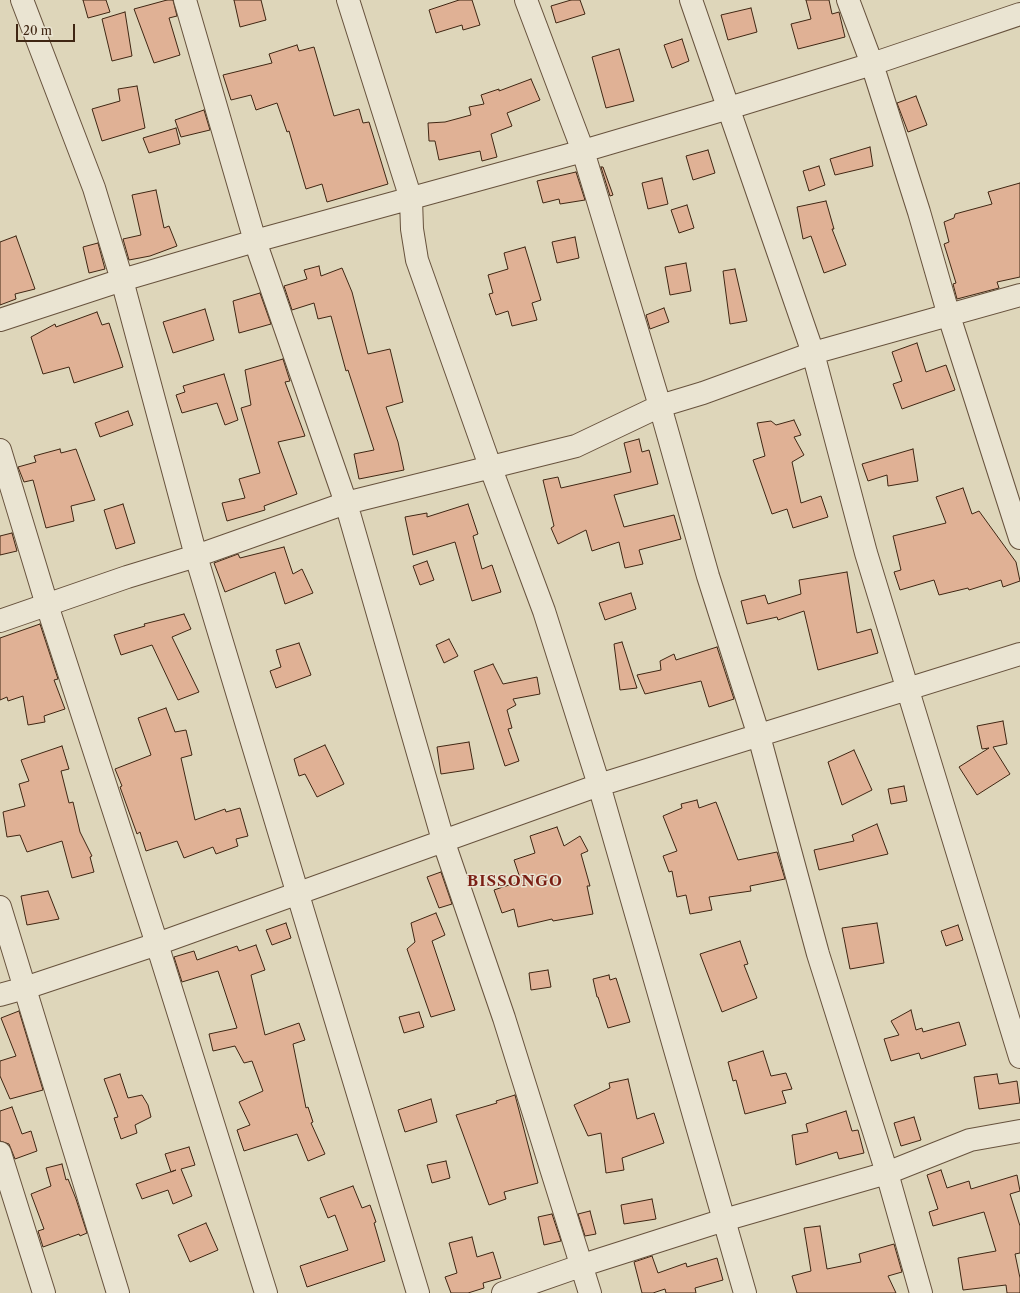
<!DOCTYPE html>
<style>
body{margin:0}
#map{position:relative;width:1020px;height:1293px;overflow:hidden;background:#ded6ba;font-family:"Libre Caslon Text",serif}
canvas{display:block}
.scale{position:absolute;left:16px;top:24px;width:59px;height:18px;box-sizing:border-box;border:2px solid #3f2613;border-top:0;padding-left:5px;font-size:12px;line-height:14px;white-space:nowrap;color:#3f2613;-webkit-text-stroke:3px #eae4d2;paint-order:stroke}
</style>
<div id="map">
<canvas width="1020" height="1293"></canvas>
<div class="scale">20 m</div>
</div>
<script>
const context = document.querySelector('canvas').getContext('2d');
context.lineJoin = 'round';
function paint(path, color) { context.fillStyle = color; context.fill(path, 'evenodd'); }
const poly = rows => new Path2D(rows.map(r => 'M' + r).join(''));
function stroke(path, color, width, dash) { context.strokeStyle = color; context.lineWidth = width; context.lineCap = dash ? 'butt' : 'round'; context.setLineDash(dash || []); context.stroke(path); }
function label(font, color, halo, rows, align = 'center') {
  context.font = font + ' "Libre Caslon Text",serif'; context.lineWidth = 3; context.setLineDash([]); context.textBaseline = 'middle'; context.strokeStyle = halo; context.fillStyle = color; for (const [text, x, y, turn = 0] of rows) {
    context.save(); context.translate(x, y); context.rotate((+turn || 0) * Math.PI / 180); context.textAlign = isNaN(turn) ? turn : align; if (halo) context.strokeText(text, 0, 0); context.fillText(text, 0, 0); context.restore();
  }
}
const building = poly([
 [83,0,106,0,110,12,88,18,83,0],
 [167,0,173,0,177,16,169,18,180,55,154,63,134,9,167,0],
 [234,0,261,0,266,20,240,27,234,0],
 [459,0,472,0,480,25,463,30,462,25,436,33,429,10,459,0],
 [571,0,580,0,585,14,556,23,551,6,571,0],
 [806,0,829,0,832,14,839,12,845,37,798,49,791,24,811,19,806,0],
 [751,8,757,32,728,40,721,15,751,8],
 [125,12,132,56,112,61,102,19,125,12],
 [682,39,689,61,672,68,664,45,682,39],
 [297,45,299,51,314,47,334,116,359,109,363,123,369,122,388,184,327,202,322,184,306,189,289,131,287,132,277,103,256,110,251,95,231,100,223,75,272,63,269,54,297,45],
 [619,49,634,101,606,108,592,57,619,49],
 [531,79,540,100,507,113,512,126,491,134,497,157,482,161,480,151,439,160,435,141,429,141,428,123,445,122,471,115,469,107,484,104,481,95,499,89,499,91,531,79],
 [137,86,145,128,102,141,92,109,120,101,118,89,137,86],
 [916,96,927,125,908,132,897,103,916,96],
 [204,110,210,130,181,137,175,120,204,110],
 [176,128,180,144,149,153,143,138,176,128],
 [870,147,873,166,835,175,830,159,870,147],
 [708,150,715,173,693,180,686,156,708,150],
 [819,166,825,185,809,191,803,171,819,166],
 [601,167,603,167,613,195,610,196,601,167],
 [576,172,585,200,560,204,559,199,543,203,537,181,576,172],
 [662,178,668,204,648,209,642,183,662,178],
 [1020,183,1020,277,997,282,999,288,957,299,953,284,956,283,944,244,949,242,944,222,954,218,955,214,992,204,988,192,1020,183],
 [156,190,164,228,169,226,177,246,150,256,129,260,123,239,141,235,132,195,156,190],
 [826,201,834,229,832,229,846,265,824,273,811,236,803,239,797,207,826,201],
 [687,205,694,228,679,233,671,210,687,205],
 [16,236,35,289,15,294,16,299,0,305,0,242,16,236],
 [575,237,579,258,557,263,552,242,575,237],
 [98,243,105,269,89,273,83,247,98,243],
 [525,247,541,300,532,303,537,320,512,326,508,311,496,315,489,294,493,293,488,275,508,269,504,253,525,247],
 [686,263,691,291,670,295,665,267,686,263],
 [319,266,321,276,342,268,352,292,368,354,390,349,403,402,386,407,398,442,404,470,359,479,354,454,374,450,348,370,346,371,331,316,318,319,314,303,292,310,284,286,307,279,304,270,319,266],
 [735,269,747,321,730,324,723,271,735,269],
 [260,293,271,324,239,333,233,301,260,293],
 [664,308,669,322,650,329,646,315,664,308],
 [205,309,214,340,173,353,163,322,205,309],
 [97,312,102,325,109,323,123,367,74,383,69,367,43,374,31,337,55,324,56,327,97,312],
 [917,343,926,372,946,365,955,390,902,409,893,384,902,381,892,352,917,343],
 [283,359,290,381,285,382,305,436,278,442,297,494,264,506,265,510,227,521,222,503,245,498,239,479,260,473,241,408,251,405,245,370,283,359],
 [224,374,238,420,225,425,217,403,182,413,176,395,185,392,183,386,224,374],
 [128,411,133,425,100,437,95,423,128,411],
 [794,420,801,435,794,437,804,455,792,462,801,503,821,496,828,517,793,528,787,509,772,514,753,460,765,456,757,423,771,421,776,425,794,420],
 [639,439,642,452,649,450,658,484,614,495,624,527,674,515,681,539,639,550,643,564,625,568,619,542,592,551,586,530,558,544,551,528,554,526,543,480,558,477,561,488,631,472,624,443,639,439],
 [60,449,61,453,76,449,95,500,71,506,74,521,46,528,33,480,24,482,18,467,36,462,34,456,60,449],
 [913,449,918,481,888,486,887,475,868,481,862,464,913,449],
 [963,488,972,514,979,511,1016,562,1020,581,1003,587,1001,580,969,590,968,588,939,595,934,580,900,590,894,572,901,570,893,536,946,523,936,497,963,488],
 [123,504,135,543,116,549,104,510,123,504],
 [468,504,478,534,473,536,482,569,492,565,501,592,472,601,455,542,413,555,405,517,427,513,427,517,468,504],
 [12,533,17,551,0,555,0,536,12,533],
 [284,547,293,574,302,569,313,593,285,604,275,572,225,592,214,563,238,554,240,558,284,547],
 [427,561,434,580,420,585,413,566,427,561],
 [847,572,857,633,871,629,878,653,818,670,804,611,778,620,777,617,747,624,741,601,765,595,768,604,801,594,799,580,847,572],
 [631,593,636,609,605,620,599,603,631,593],
 [184,614,191,629,172,637,199,692,178,700,152,645,121,655,114,635,145,626,144,624,184,614],
 [40,624,58,679,54,680,65,709,44,716,45,722,28,725,23,696,8,701,7,697,0,700,0,638,40,624],
 [449,639,458,656,444,663,436,645,449,639],
 [622,642,637,688,620,690,614,644,622,642],
 [299,643,311,675,276,688,270,671,281,667,276,650,299,643],
 [717,647,734,699,709,707,701,681,645,694,637,675,661,670,660,661,674,654,676,660,717,647],
 [493,664,503,684,537,677,540,694,513,699,516,705,507,710,512,728,508,729,519,761,505,766,474,671,493,664],
 [166,708,175,732,186,730,192,755,181,758,195,820,225,809,226,812,240,808,248,836,236,839,238,846,216,854,213,847,184,858,177,841,146,851,140,832,137,834,120,787,122,786,115,769,151,755,138,718,166,708],
 [1003,721,1007,744,993,747,1010,774,977,795,959,767,989,748,982,749,977,726,1003,721],
 [469,742,474,769,441,774,437,747,469,742],
 [325,745,344,784,317,797,305,774,299,776,294,759,325,745],
 [62,746,69,769,61,771,69,803,73,802,80,832,92,856,90,857,94,872,72,878,62,841,27,852,20,835,7,837,3,812,25,806,19,784,29,781,21,760,62,746],
 [854,750,872,790,842,805,828,762,854,750],
 [904,786,907,801,891,804,888,789,904,786],
 [697,800,699,808,716,802,738,860,777,852,785,879,750,886,751,891,709,897,712,910,690,914,686,895,677,897,672,871,669,872,663,856,677,851,663,816,682,808,681,804,697,800],
 [877,824,888,854,819,870,814,850,854,841,852,835,877,824],
 [557,827,564,846,580,836,588,851,581,854,590,886,587,886,593,914,553,921,552,919,518,927,514,909,502,913,494,890,521,881,514,860,535,853,530,836,557,827],
 [441,872,452,904,439,908,427,877,441,872],
 [48,891,59,919,27,925,21,896,48,891],
 [436,913,445,935,432,941,455,1010,431,1017,407,949,415,942,411,923,436,913],
 [286,923,291,938,272,945,266,930,286,923],
 [877,923,884,963,850,969,842,928,877,923],
 [958,925,963,940,946,946,941,931,958,925],
 [740,941,748,964,744,965,757,998,722,1012,700,954,740,941],
 [256,945,265,970,251,975,265,1035,299,1023,305,1040,293,1044,306,1108,308,1107,313,1122,311,1123,325,1154,308,1161,297,1134,244,1151,237,1130,250,1125,239,1102,263,1091,252,1061,244,1063,235,1046,213,1051,209,1034,237,1028,218,971,182,982,174,957,194,951,197,960,237,946,239,951,256,945],
 [548,970,551,987,531,990,529,973,548,970],
 [609,975,610,980,616,978,630,1022,608,1028,598,997,597,997,593,979,609,975],
 [911,1010,916,1030,922,1028,923,1032,959,1022,966,1045,921,1059,919,1053,891,1061,884,1039,899,1035,891,1021,911,1010],
 [19,1011,43,1090,10,1099,0,1076,0,1061,16,1056,1,1018,19,1011],
 [419,1012,424,1027,404,1033,399,1017,419,1012],
 [763,1051,771,1076,786,1073,792,1089,782,1091,786,1103,745,1114,736,1080,733,1081,728,1062,763,1051],
 [120,1074,128,1098,142,1095,148,1105,151,1117,135,1125,137,1133,121,1139,114,1118,118,1117,104,1079,120,1074],
 [997,1074,999,1084,1017,1081,1020,1103,979,1109,974,1077,997,1074],
 [628,1079,637,1119,654,1113,664,1143,622,1158,624,1170,606,1173,601,1133,588,1136,574,1105,610,1088,609,1083,628,1079],
 [515,1095,538,1183,504,1192,506,1199,489,1205,456,1115,497,1103,496,1101,515,1095],
 [431,1099,437,1122,405,1132,398,1110,431,1099],
 [12,1107,22,1134,31,1131,37,1151,15,1159,9,1144,0,1141,0,1111,12,1107],
 [846,1111,852,1131,858,1130,864,1153,839,1159,837,1152,796,1165,792,1135,808,1132,806,1124,846,1111],
 [914,1117,921,1140,901,1146,894,1123,914,1117],
 [189,1147,195,1165,181,1169,192,1196,173,1204,168,1190,142,1199,136,1184,176,1170,171,1172,165,1154,189,1147],
 [446,1161,450,1178,432,1183,427,1165,446,1161],
 [62,1164,66,1180,68,1179,76,1199,87,1233,80,1236,79,1234,43,1247,38,1231,44,1229,31,1194,51,1186,46,1168,62,1164],
 [941,1170,947,1188,969,1181,971,1189,1017,1175,1020,1191,1010,1194,1020,1226,1020,1253,1015,1254,1020,1278,1020,1293,1007,1293,1006,1285,963,1290,958,1258,996,1251,984,1212,933,1226,929,1212,938,1209,927,1175,941,1170],
 [353,1186,362,1208,370,1205,376,1222,374,1223,385,1261,307,1287,300,1266,348,1250,335,1215,328,1218,320,1198,353,1186],
 [652,1199,656,1219,624,1224,621,1205,652,1199],
 [590,1211,596,1234,585,1236,578,1214,590,1211],
 [552,1214,561,1241,544,1245,538,1217,552,1214],
 [206,1223,218,1250,190,1262,178,1235,206,1223],
 [820,1226,827,1269,861,1262,859,1254,894,1244,902,1272,888,1276,896,1293,797,1293,792,1276,811,1271,804,1228,820,1226],
 [472,1237,477,1257,493,1252,501,1278,483,1283,484,1288,468,1293,451,1293,445,1277,457,1273,449,1243,472,1237],
 [652,1256,658,1273,686,1263,687,1267,717,1258,723,1280,695,1288,696,1293,666,1293,665,1289,653,1293,642,1293,634,1262,652,1256]
]);
paint(building, '#e0b195');
stroke(building, '#3f2613', 1);
const minor = poly([
 [22,0,94,188,122,280,196,556,418,1293],
 [185,0,255,241,346,503,443,840,504,1018,590,1293],
 [348,0,411,199,412,229,417,260,490,466,544,611,599,785,745,1293],
 [526,0,583,151,660,406,708,576,759,736,818,954,887,1173,921,1293],
 [691,0,813,353,866,553,1020,1057],
 [848,0,872,64,919,212,949,316,1020,538],
 [0,320,122,280,255,241,583,151,729,108,872,64,1020,14],
 [0,450,47,605,157,944,266,1293],
 [0,621,127,577,196,556,346,503,576,446,660,406,703,393,813,353,1020,295],
 [0,907,118,1293],
 [0,995,25,988,157,944,599,785,1020,654],
 [0,1153,44,1293],
 [503,1293,583,1265,724,1220,887,1173,970,1140,1020,1131]
]);
stroke(minor, '#67523d', 24);
stroke(minor, '#eae4d2', 22);
context.letterSpacing = '1px';
label('bold 15px', '#7a1f14', '#eae4d2', [
 ["BISSONGO",515,882]
]);
context.letterSpacing = '0px';
</script>
